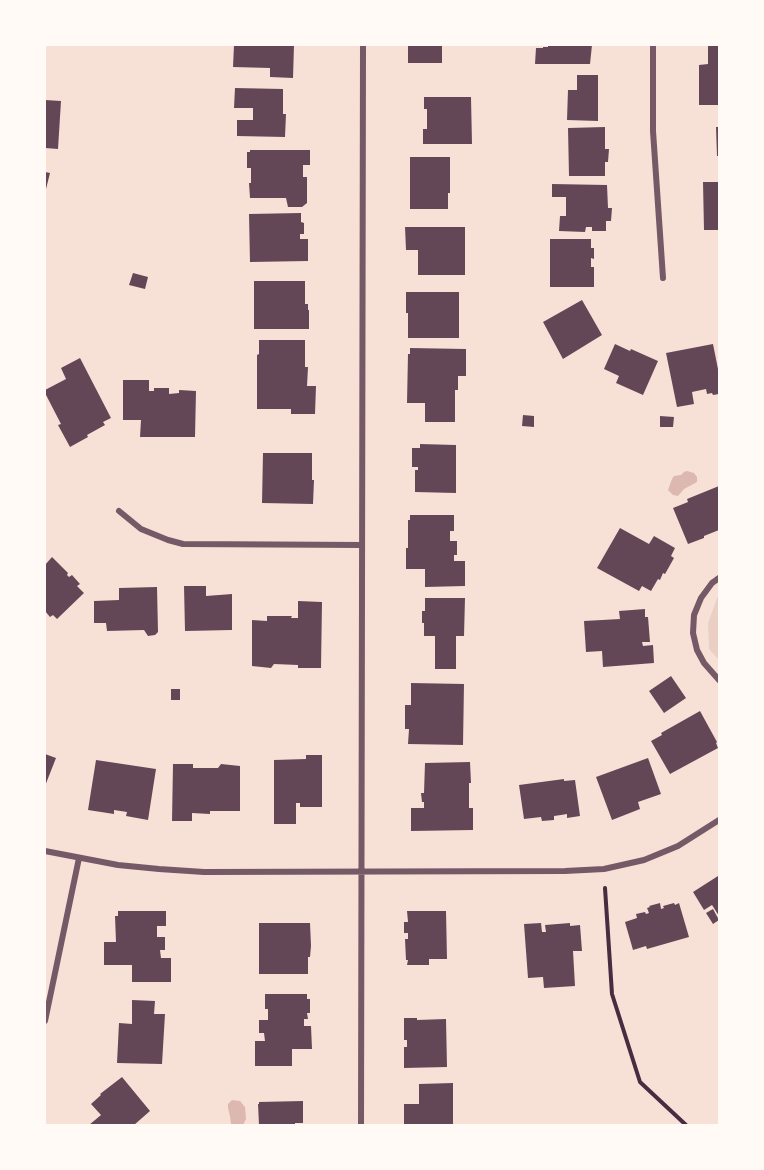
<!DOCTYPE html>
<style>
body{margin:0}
#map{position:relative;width:764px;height:1170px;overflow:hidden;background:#f7e1d7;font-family:"Titillium Web",sans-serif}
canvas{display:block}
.frame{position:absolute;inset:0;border:46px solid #fffaf5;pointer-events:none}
</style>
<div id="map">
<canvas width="764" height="1170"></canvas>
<div class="frame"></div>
</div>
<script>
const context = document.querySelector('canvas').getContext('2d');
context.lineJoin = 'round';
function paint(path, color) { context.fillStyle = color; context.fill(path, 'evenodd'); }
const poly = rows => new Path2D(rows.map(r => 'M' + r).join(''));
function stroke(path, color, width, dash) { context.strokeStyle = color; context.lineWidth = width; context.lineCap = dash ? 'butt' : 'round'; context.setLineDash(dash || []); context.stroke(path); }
paint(poly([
 [719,593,719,660,709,649,708,623]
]), '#ebcfc5');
paint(poly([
 [687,471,694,473,697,477,697,482,684,489,678,496,673,495,668,490,672,479,674,476,681,475,684,472],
 [232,1100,240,1101,245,1107,246,1119,243,1125,231,1124,230,1116,228,1108,228,1104]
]), '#dcb8b0');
paint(poly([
 [234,45,294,45,293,78,270,77,270,68,233,67],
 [408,45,442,45,442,63,408,63],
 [548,45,592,45,590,64,535,64,536,48,543,48,543,47,548,47],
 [708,45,719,45,719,105,699,105,699,65,708,64],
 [577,75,598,75,598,121,567,120,568,90,577,90],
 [235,88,283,89,283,114,286,114,285,137,237,136,237,120,253,120,253,108,234,108],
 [424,97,471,97,472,144,423,144,423,129,427,129,427,109,424,109],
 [45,100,61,101,58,149,45,148],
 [605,127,605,149,609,149,608,162,605,162,605,176,569,176,568,128],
 [716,127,719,127,719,156,717,156],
 [250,150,310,150,310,165,303,165,303,177,307,177,307,203,302,207,288,207,286,198,250,198,249,183,251,183,251,168,247,168,247,152,250,152],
 [410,157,450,157,450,193,448,193,448,209,410,209],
 [45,172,50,173,46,189,45,189],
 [703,182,719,182,719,230,704,230],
 [552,184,607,185,608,208,612,208,611,221,606,221,606,231,592,231,592,227,586,227,585,232,559,231,560,216,566,216,566,197,552,197],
 [301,213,301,222,304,223,304,234,300,234,300,239,308,239,308,261,250,262,249,214],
 [405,227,465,227,465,275,418,275,418,250,406,250],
 [550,239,591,239,591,248,594,248,594,259,591,258,591,267,594,267,594,287,550,287],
 [133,273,148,277,145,289,129,285],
 [254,281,305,281,305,304,308,304,308,310,309,310,309,329,254,329],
 [406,292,459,292,459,338,408,338,408,313,406,313],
 [582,300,602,335,563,359,543,322],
 [259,340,305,340,305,367,308,367,307,386,316,386,315,414,291,414,291,409,257,409,257,355,259,354],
 [615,344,630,351,631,349,658,361,643,395,616,383,619,376,604,369],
 [713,344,719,374,719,394,713,395,712,393,707,394,706,389,692,392,694,404,677,407,666,353],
 [410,348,466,349,466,376,458,376,458,390,455,390,455,422,425,422,425,403,407,403,408,354,410,354],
 [80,358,111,418,103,422,105,425,87,435,88,437,70,447,58,425,61,424,45,393,45,390,66,379,61,368],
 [123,380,149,380,149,391,154,391,154,388,169,388,169,394,179,393,179,390,196,391,195,437,140,437,141,420,123,420],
 [523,415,534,416,534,427,522,426],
 [660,416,674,417,673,427,660,427],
 [420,444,456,445,456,493,415,492,415,470,418,470,418,467,412,467,412,448,420,448],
 [263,453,312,453,312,480,314,480,313,504,262,503],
 [719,486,719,530,704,536,704,538,688,544,673,508,688,502,687,499],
 [410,515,454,515,454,531,450,531,450,541,457,541,457,555,454,555,454,561,465,561,465,586,425,587,425,569,406,569,406,548,408,548,408,520,410,520],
 [620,528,649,544,654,536,675,548,671,556,674,558,665,574,663,573,660,580,658,579,651,591,642,586,639,591,597,568],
 [52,557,68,573,67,575,69,577,72,575,80,584,77,586,84,593,57,619,53,615,50,617,45,611,45,565],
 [184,586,206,586,206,596,232,594,232,630,185,631],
 [157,587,158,632,155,635,148,636,144,630,107,631,106,623,94,623,94,601,119,600,119,588],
 [425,598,465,598,464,636,456,636,456,669,435,669,435,636,424,636,424,623,422,623,422,611,425,611],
 [298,601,322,602,321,668,298,668,298,665,274,664,271,668,252,666,252,620,267,621,267,616,292,616,291,618,298,618],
 [645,609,645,617,648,617,650,642,642,642,643,646,653,645,654,663,603,667,602,651,586,652,584,621,620,619,619,611],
 [671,676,686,698,664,713,649,691],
 [411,683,464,684,463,745,408,744,409,729,405,729,405,705,411,705],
 [171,689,180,689,180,700,171,700],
 [700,711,717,742,716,743,718,748,670,774,651,741,662,735,661,733],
 [45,754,56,758,45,786],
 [306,755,322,755,322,807,300,807,300,803,296,803,296,824,274,824,274,760,306,759],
 [648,758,661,794,638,802,640,809,612,820,596,777],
 [96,760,156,769,148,820,126,816,127,812,114,810,114,814,88,810],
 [470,762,471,783,469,783,469,808,473,808,473,830,411,831,411,808,424,808,424,802,422,802,421,793,424,793,425,763],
 [173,764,193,764,193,768,218,768,221,764,240,766,240,811,210,811,210,814,192,813,192,821,172,821],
 [564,779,564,781,575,780,580,816,567,818,567,814,561,815,554,816,554,820,542,821,541,817,524,819,519,785],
 [718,876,719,878,719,916,712,905,704,910,693,892],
 [660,903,661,909,664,908,663,906,674,903,675,905,679,903,689,937,647,949,646,946,633,950,625,922,637,918,636,914,645,912,646,914,649,913,647,908,650,907,649,906],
 [713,909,719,920,713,924,706,913],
 [118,911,166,911,166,926,157,926,157,937,165,937,165,950,160,950,161,958,171,958,171,982,132,982,132,965,104,965,104,942,116,942,115,916,118,916],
 [407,911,446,911,447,959,429,959,429,965,407,965,408,960,406,960,405,939,408,939,408,933,404,933,404,922,408,922],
 [259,923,310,923,311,946,310,957,308,957,308,974,259,974],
 [541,923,542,932,546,932,545,925,570,923,570,926,580,925,582,951,573,951,575,986,544,988,543,977,528,978,524,924],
 [265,994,307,994,307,999,310,999,310,1013,307,1013,308,1019,304,1019,304,1026,311,1026,312,1049,292,1049,292,1066,255,1066,255,1041,265,1041,264,1033,259,1033,259,1020,268,1020,268,1009,265,1009],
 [132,1000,155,1001,154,1014,165,1014,162,1064,117,1063,119,1023,132,1024],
 [404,1018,417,1018,417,1020,446,1019,447,1067,404,1068,404,1047,407,1047,407,1040,404,1040],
 [122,1077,150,1111,134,1125,89,1125,101,1115,91,1104,101,1095,100,1094],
 [453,1083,453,1125,404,1125,404,1104,419,1104,419,1084],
 [303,1101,303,1123,295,1123,295,1125,259,1125,258,1104,259,1104,259,1102]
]), '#644757');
stroke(poly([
 [605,888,612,994,640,1082,686,1125]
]), '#4a2c40', 4);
stroke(poly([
 [653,45,653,131,663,278],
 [119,511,141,529,168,540,183,544,362,545],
 [719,578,712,583,701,598,694,615,693,633,697,650,704,663,719,680],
 [45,851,118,865,159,869,204,872,565,871,604,869,644,860,678,846,719,820],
 [45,1021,79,858],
 [361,1125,363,45]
]), '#755966', 6);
</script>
